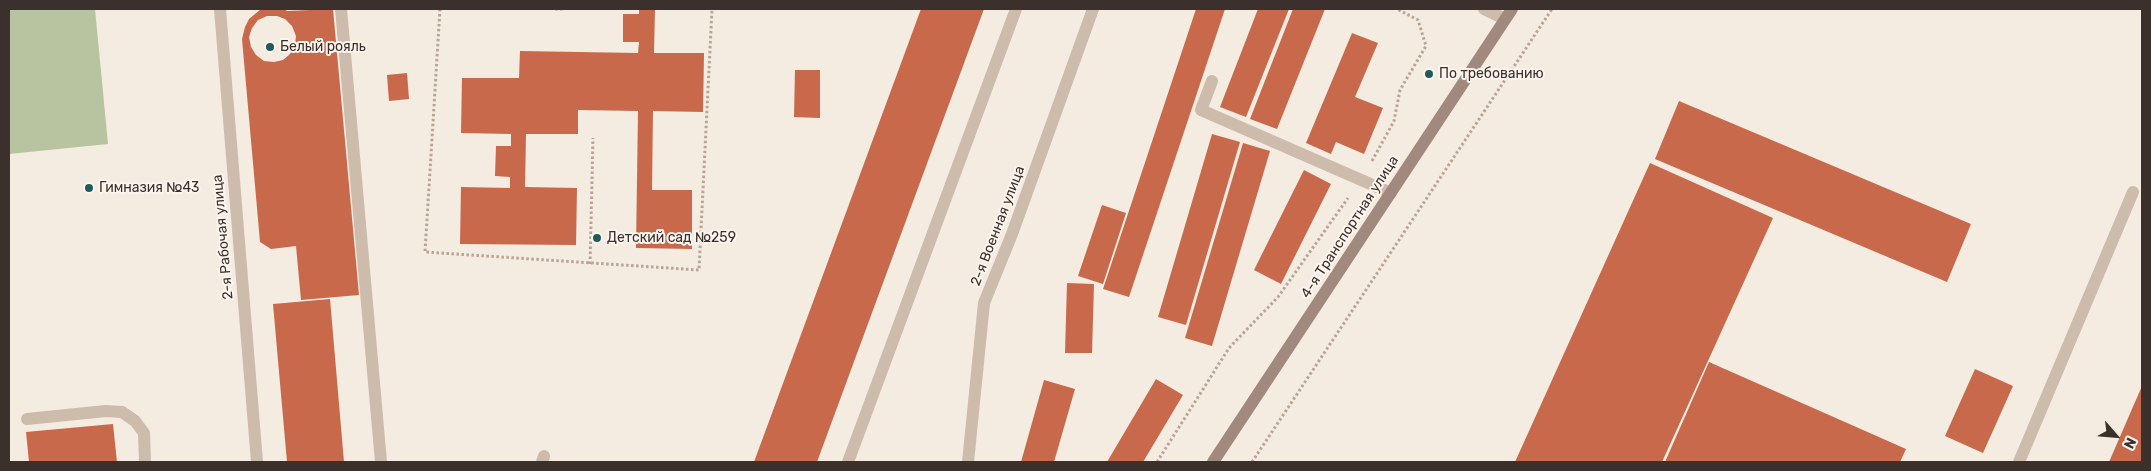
<!DOCTYPE html>
<meta charset="utf-8">
<style>
body{margin:0}
#map{position:relative;width:2151px;height:471px;overflow:hidden;background:#f4ebe1;font-family:Rubik,sans-serif}
canvas{display:block}
.frame{position:absolute;inset:0;border:10px solid #3b302b;pointer-events:none}
.north{position:absolute;left:2091px;top:411px;width:50px;height:50px;-webkit-text-stroke:4px #fbf5ee;paint-order:stroke;rotate:117deg;font-size:14px;font-weight:700;line-height:20px;text-align:center;color:#3b302b}
.north::after{content:'';display:block;margin:auto;width:18px;height:22px;background:#3b302b;clip-path:polygon(50% 0,100% 100%,50% 72%,0 100%)}
</style>
<div id="map">
<canvas width="2151" height="471"></canvas>
<div class="frame"></div>
<div class="north">N</div>
</div>
<script>
const context = document.querySelector('canvas').getContext('2d');
context.lineJoin = 'round';
function paint(path, color) { context.fillStyle = color; context.fill(path, 'evenodd'); }
const poly = rows => new Path2D(rows.map(r => 'M' + r).join(''));
function stroke(path, color, width, dash) { context.strokeStyle = color; context.lineWidth = width; context.lineCap = dash ? 'butt' : 'round'; context.setLineDash(dash || []); context.stroke(path); }
function label(font, color, halo, rows, align = 'center') {
  context.font = font + ' Rubik,sans-serif'; context.lineWidth = 4; context.setLineDash([]); context.textBaseline = 'middle'; context.strokeStyle = halo; context.fillStyle = color; for (const [text, x, y, turn = 0] of rows) {
    context.save(); context.translate(x, y); context.rotate((+turn || 0) * Math.PI / 180); context.textAlign = isNaN(turn) ? turn : align; if (halo) context.strokeText(text, 0, 0); context.fillText(text, 0, 0); context.restore();
  }
}
paint(poly([
 [9,9,95,9,108,144,9,154]
]), '#b8c4a0');
paint(poly([
 [261,9,284,9,287,11,333,9,359,295,301,300,296,246,271,249,260,242,242,39,245,27,249,19],
 [267,16,277,16,285,19,292,26,296,36,295,45,290,54,283,60,274,62,264,61,256,55,251,47,249,37,252,28,258,20],
 [639,9,655,9,654,53,704,53,703,112,653,111,652,190,692,190,692,249,636,248,638,111,578,110,578,134,526,134,525,187,577,188,576,245,460,244,461,187,510,188,510,177,495,176,496,146,511,146,511,134,461,133,462,78,519,78,520,51,638,53,639,42,623,42,623,14,639,14],
 [921,9,984,9,817,462,754,462],
 [1196,9,1225,9,1129,297,1103,289],
 [1258,9,1289,9,1246,117,1220,107],
 [1293,9,1325,9,1277,129,1250,119],
 [1352,33,1378,43,1355,97,1383,108,1364,154,1336,142,1331,154,1306,143],
 [795,70,820,70,820,118,794,117],
 [407,73,409,99,389,101,387,75],
 [1679,101,1971,224,1947,282,1655,159],
 [1212,134,1240,142,1186,325,1158,317],
 [1243,143,1270,151,1212,346,1185,338],
 [1650,163,1773,218,1662,462,1515,462],
 [1304,170,1331,184,1281,284,1254,270],
 [1102,205,1126,213,1103,284,1078,276],
 [1067,283,1094,284,1092,353,1065,353],
 [330,299,344,462,287,462,273,304],
 [1709,362,1906,449,1900,462,1665,462],
 [1975,369,2013,386,1983,453,1945,436],
 [1156,379,1183,395,1143,462,1107,462],
 [1044,380,1075,389,1054,462,1021,462],
 [2142,386,2142,462,2109,462],
 [113,424,117,462,29,462,26,432]
]), '#c8694b');
stroke(poly([
 [440,9,425,252,699,270,712,9],
 [555,9,563,9],
 [1372,161,1394,121,1400,90,1426,46,1418,20,1397,9],
 [590,264,593,138],
 [1157,462,1229,348,1278,297,1348,198],
 [1252,462,1552,9]
]), '#b9a596', 3, [2.5, 2.5]);
stroke(poly([
 [341,9,381,462],
 [1484,9,1505,19],
 [1212,81,1201,110,1391,193],
 [27,419,106,411,122,412,135,421,144,433,145,462],
 [542,462,544,456],
 [848,462,1016,9],
 [968,462,984,303,1012,234,1093,9],
 [2019,462,2133,192]
]), '#cdbbac', 12);
stroke(poly([
 [220,9,257,462]
]), '#cdbbac', 12);
stroke(poly([
 [1213,462,1512,9]
]), '#a18a7d', 12);
for (const [x, y, r, color] of [
 [270,47,5,"#1f5a5e"],
 [1429,74,5,"#1f5a5e"],
 [89,188,5,"#1f5a5e"],
 [597,238,5,"#1f5a5e"]
]) { const dot = new Path2D(); dot.arc(x, y, r, 0, 2 * Math.PI); context.fillStyle = color; context.fill(dot); stroke(dot, '#fbf5ee', 2); }
label('14px', '#3b302b', '#fbf5ee', [
 ["Белый рояль",280,47],
 ["По требованию",1439,74],
 ["Гимназия №43",99,188],
 ["Детский сад №259",607,238]
], 'left');
label('14px', '#3b302b', '#fbf5ee', [
 ["2-я Военная улица",998,226,-69],
 ["4-я Транспортная улица",1350,227,-57],
 ["2-я Рабочая улица",223,237,-95]
]);
</script>
